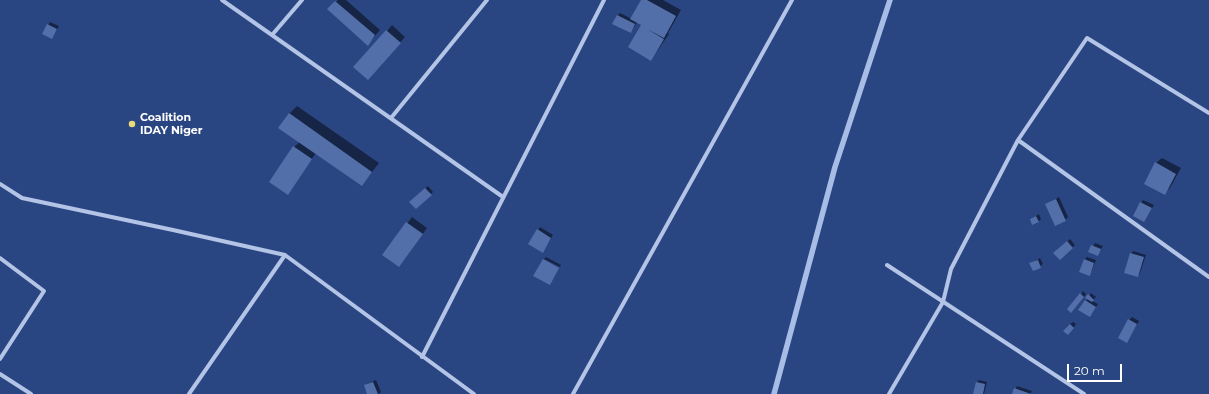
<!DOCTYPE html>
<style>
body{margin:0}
#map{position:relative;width:1209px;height:394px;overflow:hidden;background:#2a4682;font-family:Montserrat,sans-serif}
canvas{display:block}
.scale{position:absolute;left:1067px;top:364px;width:55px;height:18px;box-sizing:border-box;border:2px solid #fff;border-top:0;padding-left:5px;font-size:12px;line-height:14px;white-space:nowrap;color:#fff;-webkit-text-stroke:3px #2a4682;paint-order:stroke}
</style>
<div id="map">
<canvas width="1209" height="394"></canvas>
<div class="scale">20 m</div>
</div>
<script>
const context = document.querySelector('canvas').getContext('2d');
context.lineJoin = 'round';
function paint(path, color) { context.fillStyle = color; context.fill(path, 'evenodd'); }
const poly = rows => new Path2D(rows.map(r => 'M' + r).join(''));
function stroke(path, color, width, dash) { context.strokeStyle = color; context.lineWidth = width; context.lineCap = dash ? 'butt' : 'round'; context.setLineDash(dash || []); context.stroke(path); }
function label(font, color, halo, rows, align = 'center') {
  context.font = font + ' Montserrat,sans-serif'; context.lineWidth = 4; context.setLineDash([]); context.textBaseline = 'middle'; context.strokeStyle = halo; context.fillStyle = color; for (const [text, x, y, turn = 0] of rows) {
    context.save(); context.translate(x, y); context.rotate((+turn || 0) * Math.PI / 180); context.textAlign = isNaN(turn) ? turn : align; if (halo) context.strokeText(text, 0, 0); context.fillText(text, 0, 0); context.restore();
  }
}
paint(poly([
 [338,0,346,0,380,30,368,44,329,9],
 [642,0,663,0,681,10,668,33,669,34,651,60,643,25,637,22,631,32,617,16,620,13,632,19],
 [50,22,59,26,52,38,43,34],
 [392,25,405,37,373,73,387,31],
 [297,106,379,163,362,185,316,153,287,193,294,147,300,142,289,114],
 [1162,158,1181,168,1170,188,1164,193,1156,163],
 [428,186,433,192,416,208,410,202],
 [1059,197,1068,217,1065,220,1046,205],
 [1143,200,1154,205,1144,221,1141,203],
 [1039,214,1041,219,1038,222,1031,219],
 [412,217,427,228,404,260,384,255],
 [540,227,553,235,545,249,538,230],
 [1070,239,1075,245,1060,259,1057,250],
 [1095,243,1103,246,1097,255,1089,252],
 [1133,251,1146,255,1140,273,1138,276,1131,254],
 [546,257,561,265,560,267,544,259],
 [1087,257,1096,260,1090,275,1084,260],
 [1040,258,1043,264,1034,270,1031,264],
 [1083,291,1086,294,1074,309,1081,294],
 [1091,293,1096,297,1092,301,1098,304,1092,313,1086,301],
 [1132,317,1139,321,1127,341,1129,320],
 [1073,322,1076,324,1071,331,1070,324],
 [376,380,381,392,379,394,368,394,365,385],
 [979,380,987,382,984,394,974,394,977,382],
 [1017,386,1032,391,1030,394,1013,394]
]), '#0007');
stroke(poly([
 [774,394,835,167,890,0]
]), '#a8bde6', 5.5);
paint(poly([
 [641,0,647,0,676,16,664,38,647,29,664,39,651,61,628,47,641,25,630,19],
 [335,1,375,35,368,46,327,9],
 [617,15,635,24,631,33,612,24],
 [47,24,57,29,52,39,42,34],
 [386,30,401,43,368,80,353,67],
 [289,113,372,172,362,186,278,128],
 [293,146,312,159,288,195,269,182],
 [1155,162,1176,174,1165,195,1144,184],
 [425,188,432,195,416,209,409,202],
 [1056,199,1066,221,1055,226,1045,204],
 [1140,202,1152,208,1144,222,1133,216],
 [1036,216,1039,222,1032,225,1030,219],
 [406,222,423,234,399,267,382,255],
 [537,229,551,238,543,253,528,244],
 [1067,241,1073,248,1060,260,1053,253],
 [1091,245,1101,249,1098,256,1088,252],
 [1130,253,1144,257,1138,277,1124,273],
 [543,259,559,268,550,285,533,276],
 [1084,259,1094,263,1090,276,1079,272],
 [1038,260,1041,268,1033,271,1029,263],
 [1080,293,1084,297,1071,313,1067,309],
 [1088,294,1094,300,1092,302,1085,298],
 [1085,300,1096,307,1090,317,1078,310],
 [1128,319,1137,324,1127,343,1118,338],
 [1070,324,1074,328,1068,335,1063,331],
 [373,382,378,394,367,394,364,385],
 [976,382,985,384,983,394,973,394],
 [1014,388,1031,394,1012,394]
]), '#536faa');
stroke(poly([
 [222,0,503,197],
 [272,35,302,0],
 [391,118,487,0],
 [1018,140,1209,277],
 [0,184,22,198,173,230,285,255,474,394],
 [0,258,44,291,0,359],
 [887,265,1084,394],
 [422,357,604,0],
 [0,374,31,394],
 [189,394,285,255],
 [573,394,792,0],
 [889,394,943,302,951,269,1018,140,1087,38,1209,113]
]), '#b3c4e6', 4);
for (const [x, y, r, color] of [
 [132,124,4,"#ecd97a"]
]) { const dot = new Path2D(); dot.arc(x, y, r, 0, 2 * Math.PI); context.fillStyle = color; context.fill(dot); stroke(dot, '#2a4682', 1.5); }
label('bold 11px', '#fff', '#2a4682', [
 ["Coalition",140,118],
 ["IDAY Niger",140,131]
], 'left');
</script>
